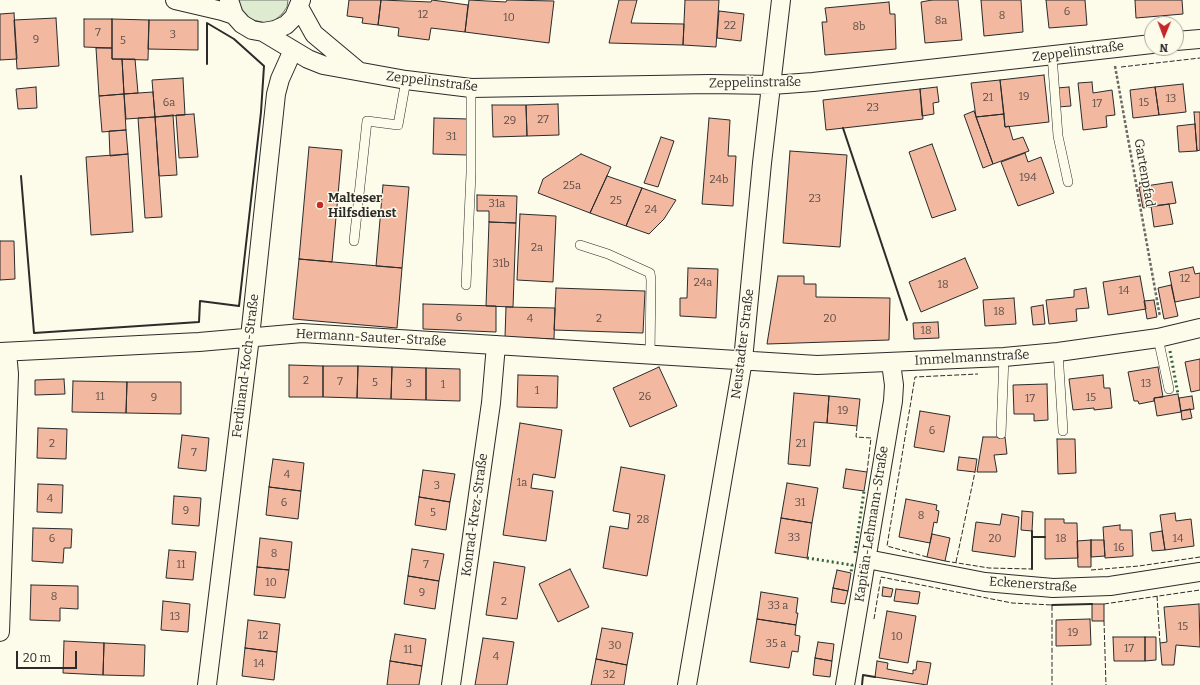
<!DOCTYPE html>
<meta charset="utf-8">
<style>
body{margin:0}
#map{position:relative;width:1200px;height:685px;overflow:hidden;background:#fdfbea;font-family:Bitter,serif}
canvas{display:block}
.north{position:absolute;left:1144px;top:16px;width:40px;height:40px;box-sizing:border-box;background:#fdfbea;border:1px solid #a9a89e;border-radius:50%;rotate:181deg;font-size:11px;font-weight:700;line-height:16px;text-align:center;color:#2b2b2b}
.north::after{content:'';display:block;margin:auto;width:14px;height:18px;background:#c62828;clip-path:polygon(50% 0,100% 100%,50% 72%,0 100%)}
.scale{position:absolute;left:16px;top:651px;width:61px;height:18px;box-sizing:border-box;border:2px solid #2b2b2b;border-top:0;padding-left:5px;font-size:12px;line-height:14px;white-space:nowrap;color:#2b2b2b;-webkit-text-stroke:3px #fdfbea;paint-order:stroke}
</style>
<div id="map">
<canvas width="1200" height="685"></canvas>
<div class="north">N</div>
<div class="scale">20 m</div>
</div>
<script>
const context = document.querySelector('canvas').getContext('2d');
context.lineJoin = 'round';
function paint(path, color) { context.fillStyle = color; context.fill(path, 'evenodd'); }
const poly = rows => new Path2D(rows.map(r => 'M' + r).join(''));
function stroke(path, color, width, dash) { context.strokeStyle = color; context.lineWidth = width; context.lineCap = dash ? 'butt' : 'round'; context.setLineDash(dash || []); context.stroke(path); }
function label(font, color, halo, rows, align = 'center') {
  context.font = font + ' Bitter,serif'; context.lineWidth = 3; context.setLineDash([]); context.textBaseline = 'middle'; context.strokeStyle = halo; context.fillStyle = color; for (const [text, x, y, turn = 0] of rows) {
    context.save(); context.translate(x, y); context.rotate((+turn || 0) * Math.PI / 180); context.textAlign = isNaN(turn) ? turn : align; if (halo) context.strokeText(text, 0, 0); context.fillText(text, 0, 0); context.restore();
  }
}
const green = poly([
 [237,0,288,0,287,7,282,14,275,20,266,23,249,19,242,13,237,0]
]);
paint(green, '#deebd1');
stroke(green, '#74746e', 1);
const building = poly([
 [349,0,381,0,378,25,362,23,363,18,347,16,349,0],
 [381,0,431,2,432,0,468,5,465,32,431,28,429,40,398,36,399,28,378,25,381,0],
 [469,0,506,2,507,0,554,1,549,43,465,32,469,0],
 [619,0,637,0,631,23,684,24,683,45,609,43,619,0],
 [685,0,719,0,716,47,683,45,685,0],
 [932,0,958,0,962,40,925,43,921,2,932,0],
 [981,0,1021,0,1023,32,984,36,981,0],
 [1046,0,1085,0,1087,25,1049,28,1046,0],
 [1135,0,1182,0,1183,14,1136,18,1135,0],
 [889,2,890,14,895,14,896,49,825,55,822,22,827,22,825,8,889,2],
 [719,11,744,14,741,41,717,38,719,11],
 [14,13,17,59,0,60,0,14,14,13],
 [56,18,59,66,17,69,14,20,56,18],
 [84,19,112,19,112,48,84,47,84,19],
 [112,19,149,20,148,60,112,59,112,19],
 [149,20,198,20,198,50,148,49,149,20],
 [96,48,112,48,112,59,122,59,124,94,99,96,96,48],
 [122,59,135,59,138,93,124,94,122,59],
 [1044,75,1049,122,1005,127,1000,80,1044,75],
 [183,78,185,115,155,117,152,80,183,78],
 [1000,80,1004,114,976,117,971,83,1000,80],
 [1092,82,1093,93,1112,90,1115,115,1106,116,1107,127,1083,130,1078,83,1092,82],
 [1183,84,1186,112,1159,115,1155,87,1183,84],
 [36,87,37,108,18,109,16,89,36,87],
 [937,87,939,102,933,103,934,114,922,116,920,89,937,87],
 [1069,87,1071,106,1058,107,1057,88,1069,87],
 [1155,87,1159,115,1133,118,1130,90,1155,87],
 [920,89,923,119,826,130,823,100,920,89],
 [153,92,155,117,126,119,124,94,153,92],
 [124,94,126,130,102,132,99,96,124,94],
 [558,104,559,135,527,136,526,105,558,104],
 [492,105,526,105,527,136,493,137,492,105],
 [974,111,993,164,983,168,964,115,974,111],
 [1194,112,1200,112,1200,150,1197,151,1194,112],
 [194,114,198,157,179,158,176,115,194,114],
 [1004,114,1005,127,1009,126,1013,140,1023,137,1029,151,993,164,976,117,1004,114],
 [173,115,177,175,159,176,155,117,173,115],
 [155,117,162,217,145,218,138,118,155,117],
 [434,118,468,119,467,155,433,154,434,118],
 [709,118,730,120,728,156,736,156,733,206,702,204,709,118],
 [1195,124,1197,151,1179,152,1177,126,1195,124],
 [126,130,128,154,110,156,109,131,126,130],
 [661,137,674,141,658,187,644,183,661,137],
 [932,144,956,210,932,218,909,152,932,144],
 [309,147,342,150,332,262,299,259,309,147],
 [790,151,847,155,840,247,783,243,790,151],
 [1025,153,1028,162,1041,157,1054,193,1018,206,1001,162,1025,153],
 [128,154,133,232,91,235,86,157,128,154],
 [581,154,611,167,590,213,538,193,543,179,581,154],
 [607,176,642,188,626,226,590,213,607,176],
 [1172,182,1176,203,1143,208,1139,187,1172,182],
 [383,185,409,187,402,268,376,266,383,185],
 [642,188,676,200,664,219,649,234,626,226,642,188],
 [477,195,517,196,516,223,489,222,489,211,477,211,477,195],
 [1169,204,1173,224,1154,227,1151,206,1169,204],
 [520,214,556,216,553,282,517,280,520,214],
 [489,222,516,223,513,307,486,306,489,222],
 [0,241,14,241,15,279,0,280,0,241],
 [965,258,978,288,921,312,909,282,965,258],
 [299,259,402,268,397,328,293,319,299,259],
 [1193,267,1195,274,1200,273,1200,297,1175,302,1169,272,1193,267],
 [688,268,718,269,716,318,680,316,680,298,687,298,688,268],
 [778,276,804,276,804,284,816,284,816,297,890,298,889,340,767,344,778,276],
 [1140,276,1146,309,1108,315,1103,282,1140,276],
 [1171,285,1178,316,1164,319,1158,288,1171,285],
 [556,288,645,291,643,333,554,330,556,288],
 [1086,288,1089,308,1076,309,1077,321,1049,324,1046,300,1074,297,1074,290,1086,288],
 [1014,298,1016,324,985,326,983,300,1014,298],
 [1154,300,1157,317,1147,319,1144,301,1154,300],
 [423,304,496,306,496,332,423,329,423,304],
 [1043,305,1045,324,1033,325,1031,307,1043,305],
 [506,307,555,308,554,339,505,337,506,307],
 [938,322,939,338,914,339,913,323,938,322],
 [1200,359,1200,390,1191,392,1185,362,1200,359],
 [289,365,323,366,323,397,289,397,289,365],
 [323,366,358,366,357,398,323,397,323,366],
 [358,366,392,367,391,399,357,398,358,366],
 [392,367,426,368,426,400,391,399,392,367],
 [659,367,677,406,630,427,613,388,659,367],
 [1158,367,1163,397,1154,398,1154,401,1139,404,1138,401,1134,401,1128,372,1158,367],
 [426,368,460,369,460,401,426,400,426,368],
 [518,375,558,376,557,408,517,407,518,375],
 [1103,375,1104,388,1110,388,1112,408,1094,410,1094,408,1073,410,1069,379,1103,375],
 [64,379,65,394,35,395,35,380,64,379],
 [73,381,127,382,126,413,72,412,73,381],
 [127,382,181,382,181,414,126,413,127,382],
 [1047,384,1048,420,1034,421,1034,414,1014,414,1013,385,1047,384],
 [794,393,829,396,827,423,814,422,810,466,788,464,794,393],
 [1178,394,1181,412,1157,416,1154,398,1178,394],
 [829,396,860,399,857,426,827,423,829,396],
 [1192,396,1194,409,1181,411,1179,398,1192,396],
 [1190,409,1192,418,1182,420,1181,411,1190,409],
 [920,411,950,416,944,452,914,447,920,411],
 [520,423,562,430,555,478,533,474,531,488,553,491,546,541,503,535,520,423],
 [38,428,67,429,66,459,37,458,38,428],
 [182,435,209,438,206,471,178,468,182,435],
 [983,437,1005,437,1007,454,994,455,997,472,977,472,983,437],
 [1057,439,1075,439,1076,473,1058,474,1057,439],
 [959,457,977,459,975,472,957,470,959,457],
 [273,459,304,463,301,491,269,487,273,459],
 [621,467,665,475,647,576,603,568,610,526,628,529,630,514,613,511,621,467],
 [846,469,867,472,864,491,843,488,846,469],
 [423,470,455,474,450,502,419,497,423,470],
 [787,483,818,488,812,523,781,518,787,483],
 [38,484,63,485,62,513,37,512,38,484],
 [269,487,301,491,298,519,266,515,269,487],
 [174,496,201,498,199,526,172,524,174,496],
 [419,497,450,502,446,530,415,525,419,497],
 [906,499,937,505,936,510,939,511,937,523,934,522,930,543,899,537,906,499],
 [1022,511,1033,512,1032,531,1021,530,1022,511],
 [1175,513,1176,521,1191,519,1194,546,1165,550,1160,515,1175,513],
 [1002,514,1019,517,1015,557,972,551,976,522,1000,525,1002,514],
 [781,518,812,523,807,558,775,553,781,518],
 [1045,519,1064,519,1064,523,1077,523,1078,558,1045,559,1045,519],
 [1120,525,1120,530,1132,530,1133,556,1105,558,1103,527,1120,525],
 [33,528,72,529,71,548,64,548,63,563,32,561,33,528],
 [1162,531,1165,550,1152,551,1150,533,1162,531],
 [932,534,950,538,945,561,927,557,932,534],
 [260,538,292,542,289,570,257,567,260,538],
 [1091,540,1091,567,1078,567,1077,541,1091,540],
 [1091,540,1104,540,1105,556,1091,557,1091,540],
 [412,549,444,554,439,581,408,576,412,549],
 [169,550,196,552,193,580,166,578,169,550],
 [494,562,525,567,517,619,486,615,494,562],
 [257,567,289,570,285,598,254,595,257,567],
 [570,569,589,607,558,622,539,584,570,569],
 [837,570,851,573,848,591,833,588,837,570],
 [408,576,439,581,435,609,404,604,408,576],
 [31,585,78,586,78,609,60,608,60,621,30,620,31,585],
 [883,587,893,589,891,597,882,596,883,587],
 [833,588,848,591,845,604,831,602,833,588],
 [896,589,920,592,918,604,894,601,896,589],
 [761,592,798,598,796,613,798,613,796,625,757,619,761,592],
 [163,601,190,604,188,632,161,630,163,601],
 [1092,604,1104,604,1104,621,1092,621,1092,604],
 [1199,604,1200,647,1176,645,1174,665,1162,665,1160,643,1167,642,1164,607,1199,604],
 [887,611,916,616,908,663,879,658,887,611],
 [757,619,796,625,795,635,800,636,798,652,792,651,789,668,750,662,757,619],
 [1090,619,1091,645,1056,646,1056,620,1090,619],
 [248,620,280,624,277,652,245,648,248,620],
 [602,628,633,633,627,665,596,659,602,628],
 [395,634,426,639,422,666,390,661,395,634],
 [1113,637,1145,637,1145,661,1114,661,1113,637],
 [1145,637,1156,637,1156,660,1145,661,1145,637],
 [483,638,514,642,507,685,475,685,483,638],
 [64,641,104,643,103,675,63,673,64,641],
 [818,642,834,644,832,661,815,658,818,642],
 [104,643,145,645,144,676,103,675,104,643],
 [245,648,277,652,274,680,242,676,245,648],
 [815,658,832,661,830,677,813,675,815,658],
 [596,659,627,665,624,685,591,685,596,659],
 [390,661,422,666,419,685,387,685,390,661],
 [877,661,888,663,887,669,913,674,913,670,916,670,917,661,931,663,927,685,875,677,877,661]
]);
paint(building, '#f2b8a0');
stroke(building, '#2b2b2b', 1);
const lane = poly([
 [1052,55,1058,136,1068,182],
 [354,241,367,121,398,125,406,80],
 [580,245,608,254,650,273,651,280,650,355],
 [466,285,471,173,471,88],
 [1158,338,1169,389],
 [1058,352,1063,431],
 [1001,434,1004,357]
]);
const street = poly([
 [175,0,222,11,234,15],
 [229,0,234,15,242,24,252,30,263,32,275,30,286,25,294,17,301,0],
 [299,7,314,34,357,70],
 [263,32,308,59,323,65,406,80,471,88,710,84,772,85,813,82,1152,44],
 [1176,41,1200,39],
 [0,352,199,342,302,333,817,365,1004,357,1058,352,1158,338,1200,328],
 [867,559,985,582,1053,588,1110,586,1200,572],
 [0,632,9,374,7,352],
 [207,685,250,337,276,94,280,79,293,50],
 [451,685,491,403,496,345],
 [687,685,743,360,762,163,781,0],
 [845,685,893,401,894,385,891,363]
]);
stroke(lane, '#2b2b2b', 10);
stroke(street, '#2b2b2b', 20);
stroke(poly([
 [1115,66,1160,317]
]), '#6a6964', 2.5, [3, 2]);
stroke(lane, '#fdfbea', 9);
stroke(street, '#fdfbea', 18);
stroke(poly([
 [1170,351,1178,394],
 [855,553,864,491],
 [807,558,852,565,851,573]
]), '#34623c', 3, [2, 3]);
stroke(poly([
 [1121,67,1200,58],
 [857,426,856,437,871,438,867,472],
 [927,557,887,546,915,377,978,374],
 [945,561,989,568,1032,569],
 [956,562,975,472],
 [1091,570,1139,566,1200,557],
 [1157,596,1160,643],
 [1104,604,1200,590],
 [874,619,881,577,1012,603,1052,605,1052,685],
 [1104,621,1106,685]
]), '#2b2b2b', 1, [5, 2]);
stroke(poly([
 [843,128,907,320],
 [21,176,34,333,199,322,200,301,239,306,261,112,264,66,234,39,207,23,207,64],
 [1032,537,1045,537],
 [1032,569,1032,531],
 [1052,605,1092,604],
 [862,685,863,675,875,677]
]), '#2b2b2b', 2);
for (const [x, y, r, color] of [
 [320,205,4,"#c62828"]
]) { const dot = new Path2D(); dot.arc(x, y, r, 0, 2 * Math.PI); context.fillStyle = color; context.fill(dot); stroke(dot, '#fdfbea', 1.5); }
label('11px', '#5d4e48', null, [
 ["6",1067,12],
 ["12",423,15],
 ["8",1002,16],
 ["10",509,18],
 ["8a",941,21],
 ["22",730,26],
 ["8b",859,27],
 ["7",98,33],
 ["3",173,35],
 ["9",36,40],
 ["5",123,41],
 ["19",1024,97],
 ["21",988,98],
 ["13",1171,99],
 ["6a",169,103],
 ["15",1144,103],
 ["17",1097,104],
 ["23",873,108],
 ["27",543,120],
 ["29",510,121],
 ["31",451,137],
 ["194",1028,178],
 ["24b",719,180],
 ["25a",572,186],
 ["23",815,199],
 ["25",616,201],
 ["31a",497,204],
 ["24",651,210],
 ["2a",537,248],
 ["31b",501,264],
 ["12",1185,279],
 ["24a",703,283],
 ["18",943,285],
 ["14",1124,291],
 ["18",999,312],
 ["6",459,318],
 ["4",530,319],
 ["2",599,319],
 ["20",830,319],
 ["18",926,331],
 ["2",306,381],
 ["7",340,382],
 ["5",375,383],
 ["3",409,384],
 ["13",1146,384],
 ["1",443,385],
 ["1",537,391],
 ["11",100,397],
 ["26",645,397],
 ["9",154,398],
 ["15",1091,398],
 ["17",1030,399],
 ["19",843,411],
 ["6",932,431],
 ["2",52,444],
 ["21",801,444],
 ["7",194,453],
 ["4",287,475],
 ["1a",522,483],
 ["3",437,486],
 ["4",50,499],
 ["6",284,503],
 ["31",800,503],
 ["9",186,511],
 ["5",433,513],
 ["8",921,516],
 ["28",643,520],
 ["33",794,538],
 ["6",52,539],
 ["20",995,539],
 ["18",1061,539],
 ["14",1178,539],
 ["16",1119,548],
 ["8",274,554],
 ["11",181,565],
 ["7",426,565],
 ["10",271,583],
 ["9",422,593],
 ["8",54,597],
 ["2",504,602],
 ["33 a",778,606],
 ["13",175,617],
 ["15",1183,627],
 ["19",1073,633],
 ["12",263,636],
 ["10",897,637],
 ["35 a",776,644],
 ["30",615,646],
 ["17",1129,649],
 ["11",408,650],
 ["4",496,657],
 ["14",259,664],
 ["32",609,675]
]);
label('13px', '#2b2b2b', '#fdfbea', [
 ["Zeppelinstraße",1078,52,-7],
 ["Zeppelinstraße",432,82,7],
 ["Zeppelinstraße",755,83,-1],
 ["Gartenpfad",1144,173,80],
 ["Hermann-Sauter-Straße",371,338,3],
 ["Neustadter Straße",743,344,-83],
 ["Immelmannstraße",972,358,-3],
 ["Ferdinand-Koch-Straße",246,366,-83],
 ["Konrad-Krez-Straße",475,515,-82],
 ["Kapitän-Lehmann-Straße",872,524,-81],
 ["Eckenerstraße",1033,585,4]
]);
label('bold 13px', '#2b2b2b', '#fdfbea', [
 ["Malteser",328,198],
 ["Hilfsdienst",328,213]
], 'left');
</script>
